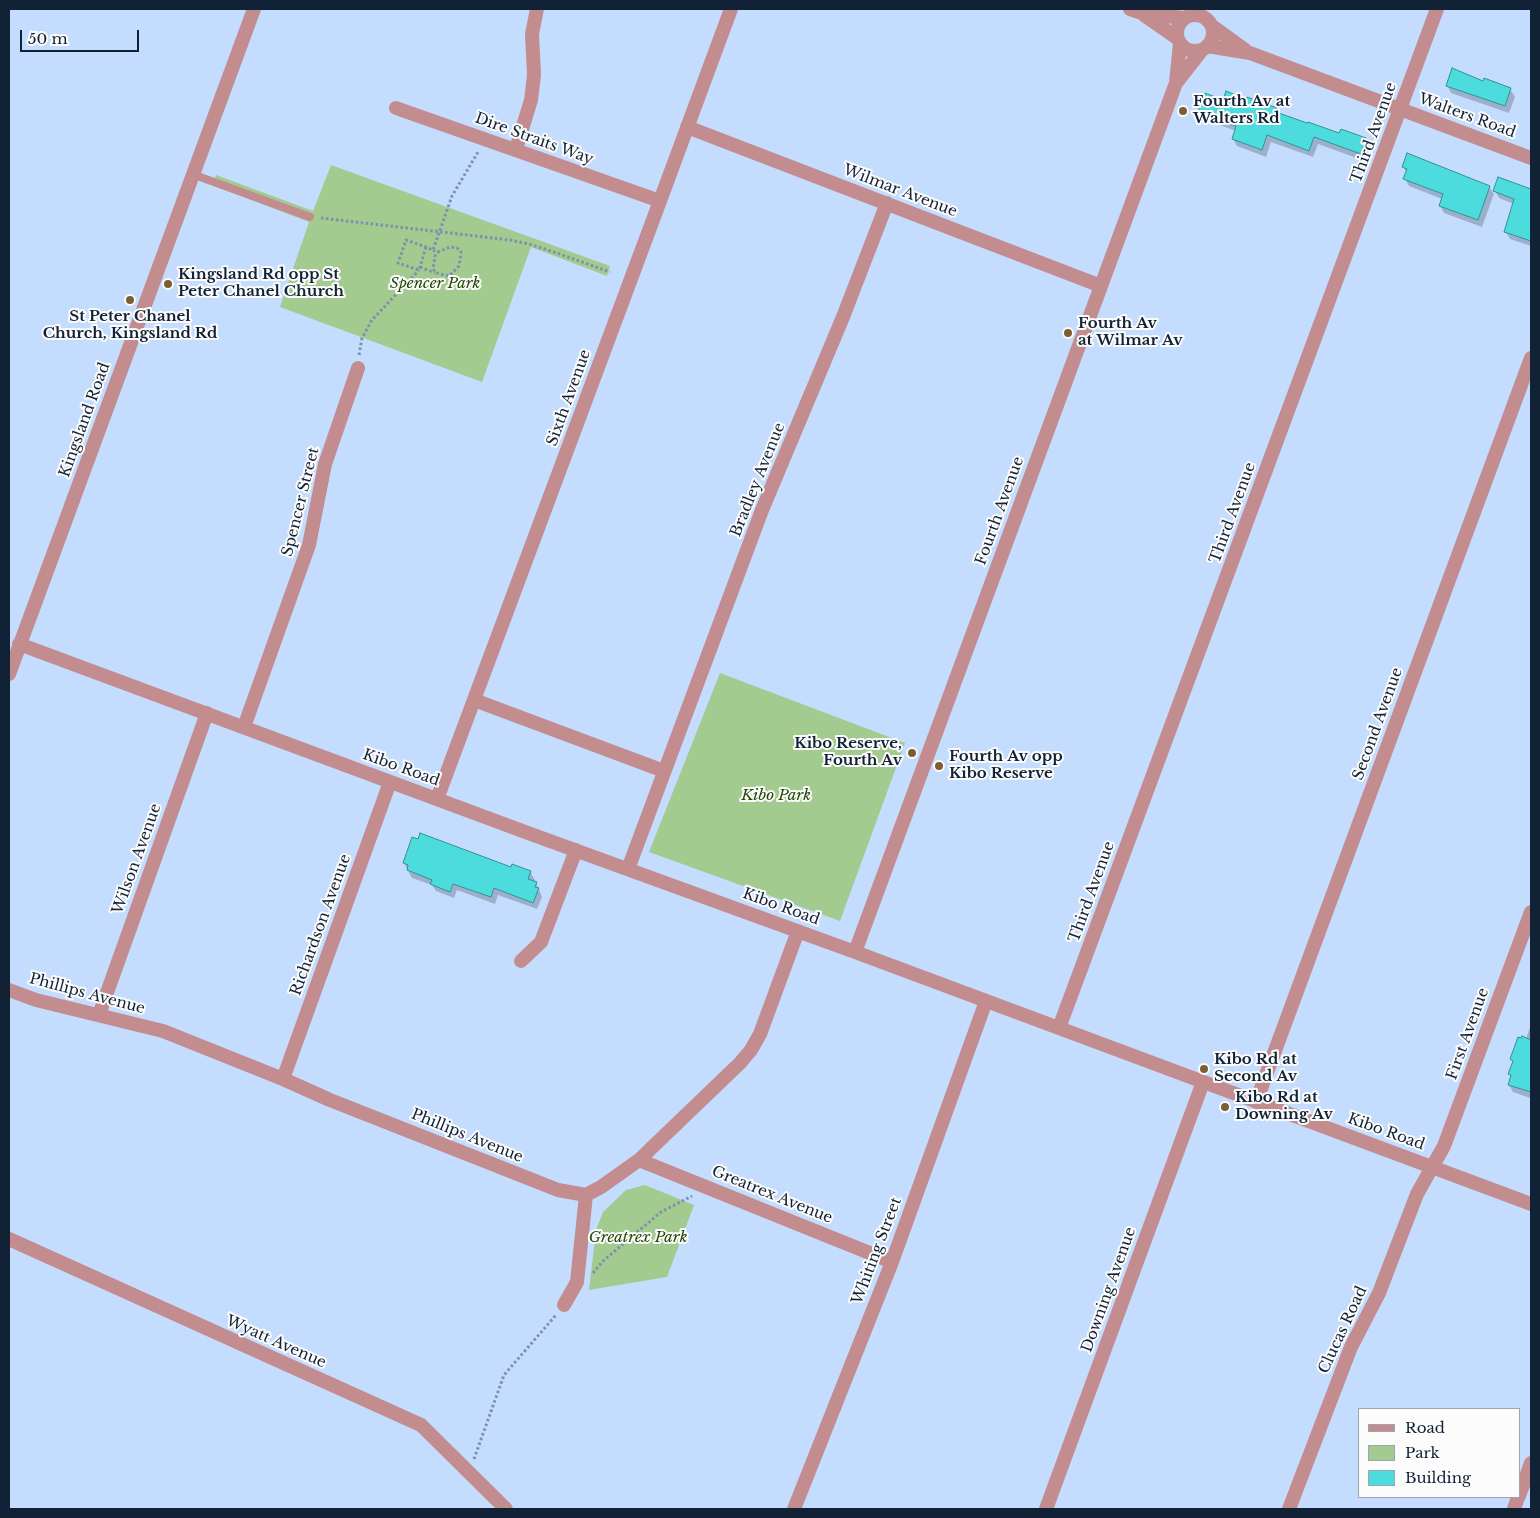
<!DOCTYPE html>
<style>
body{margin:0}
#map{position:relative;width:1540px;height:1518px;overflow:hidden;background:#c4ddfe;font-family:"Libre Baskerville",serif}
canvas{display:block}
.frame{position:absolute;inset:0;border:10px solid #122236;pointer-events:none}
.legend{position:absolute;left:1358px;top:1408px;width:162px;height:90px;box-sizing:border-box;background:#fcfcfc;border:1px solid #9ea5ad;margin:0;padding:6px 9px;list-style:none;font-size:15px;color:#122236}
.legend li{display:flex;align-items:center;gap:10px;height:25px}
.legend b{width:25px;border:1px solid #9ea5ad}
.scale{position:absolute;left:20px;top:30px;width:119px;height:22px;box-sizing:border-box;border:2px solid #122236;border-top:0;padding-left:6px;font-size:15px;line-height:18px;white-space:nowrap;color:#122236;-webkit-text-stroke:4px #fcfcfc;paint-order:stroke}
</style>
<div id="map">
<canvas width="1540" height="1518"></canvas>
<div class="frame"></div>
<ul class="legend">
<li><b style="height:6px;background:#c38c8f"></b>Road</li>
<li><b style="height:14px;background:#a3ca8f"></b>Park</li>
<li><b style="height:14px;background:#4cdcdd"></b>Building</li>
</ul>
<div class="scale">50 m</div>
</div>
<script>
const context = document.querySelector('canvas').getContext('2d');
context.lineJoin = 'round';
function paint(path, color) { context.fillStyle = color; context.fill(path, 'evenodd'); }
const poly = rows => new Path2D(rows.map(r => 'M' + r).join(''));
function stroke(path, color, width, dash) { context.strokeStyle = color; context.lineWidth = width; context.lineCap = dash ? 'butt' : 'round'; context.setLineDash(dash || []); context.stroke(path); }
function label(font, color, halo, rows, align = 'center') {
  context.font = font + ' "Libre Baskerville",serif'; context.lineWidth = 4; context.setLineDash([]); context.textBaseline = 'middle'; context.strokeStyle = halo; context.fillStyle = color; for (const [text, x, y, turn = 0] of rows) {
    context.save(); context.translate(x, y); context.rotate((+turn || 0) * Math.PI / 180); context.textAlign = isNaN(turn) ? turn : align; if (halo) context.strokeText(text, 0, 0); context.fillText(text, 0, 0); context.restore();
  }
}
paint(poly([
 [331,165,610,266,607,276,531,247,482,382,280,307,309,222,212,185,216,175,313,211],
 [720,673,905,743,840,921,649,852],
 [645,1185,694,1205,667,1277,589,1290,596,1230,603,1212,626,1190]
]), '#a3ca8f');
paint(poly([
 [1484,82,1510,89,1515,97,1509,113,1451,93,1447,85],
 [1223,102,1277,109,1279,114,1340,135,1365,139,1370,146,1365,161,1318,144,1313,157,1271,142,1266,157,1237,146,1233,139,1236,131,1204,119,1199,112],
 [1403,167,1489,187,1494,194,1499,179,1531,190,1531,246,1510,239,1506,232,1514,204,1499,198,1495,191,1482,227,1444,213,1440,205,1442,199,1409,186,1405,179,1407,173],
 [404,863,512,869,530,872,535,880,534,882,536,883,542,897,537,909,498,895,495,904,457,890,454,898,436,891,432,885,412,878],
 [1531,1024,1531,1097,1530,1098,1513,1092,1509,1085,1512,1077,1510,1074,1514,1064,1511,1059,1526,1039]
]), '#0003');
const building = poly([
 [1452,68,1483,81,1484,78,1511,88,1505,106,1446,86,1452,68],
 [1226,91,1246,99,1247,97,1258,101,1277,108,1276,112,1307,123,1308,122,1339,133,1341,129,1366,138,1361,154,1314,137,1309,151,1267,135,1262,150,1232,139,1236,126,1198,112,1205,93,1223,100,1226,91],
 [1407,153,1490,186,1478,220,1439,206,1443,194,1403,179,1407,169,1402,167,1407,153],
 [1498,177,1531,189,1531,241,1504,232,1514,199,1493,191,1498,177],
 [420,833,511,867,512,864,531,871,528,879,537,882,535,887,539,888,533,903,494,888,491,897,453,884,450,892,430,884,432,880,407,870,408,865,403,863,412,837,418,839,420,833],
 [1522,1036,1531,1040,1531,1092,1508,1085,1511,1075,1508,1074,1513,1061,1510,1059,1518,1037,1521,1038,1522,1036]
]);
paint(building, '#4cdcdd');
stroke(building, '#329192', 1);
stroke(poly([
 [321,218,510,240,529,244,554,252,610,272],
 [426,247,419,270,398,263,406,240,426,247,433,250,452,196,478,152],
 [433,250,438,252,450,247,457,248,461,252,459,266,449,276,436,273,433,269,435,256,438,252],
 [420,267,435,273],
 [359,355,362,338,372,320,419,270],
 [593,1273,603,1261,661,1212,692,1196],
 [474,1459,504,1375,556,1315]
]), '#7c91ad', 3, [2.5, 2.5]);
stroke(poly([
 [192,174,310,217]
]), '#c38c8f', 8);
stroke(poly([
 [1130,9,1139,12,1158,15,1184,18],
 '1177 33a18 18 0 1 1 36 0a18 18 0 1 1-36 0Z',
 [1144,15,1177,38],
 [1212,26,1245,50],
 [1207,46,1250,53,1531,158],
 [1177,82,1202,50],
 [396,108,660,201],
 [687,127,1101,286],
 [516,149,531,100,534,75,532,34,537,9],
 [19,644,528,833,855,952,1531,1204],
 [9,674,254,9],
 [474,700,664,771],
 [244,727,309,545,325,464,358,368],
 [437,799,660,201,731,9],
 [628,869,762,510,843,317,887,203],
 [855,952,1176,83,1180,43],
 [521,961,541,942,576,850],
 [9,990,36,1000,163,1031,283,1079,330,1100,558,1190,586,1195,601,1187,639,1160,740,1063,751,1050,760,1034,798,931],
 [99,1015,207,713],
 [1059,1028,1437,9],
 [283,1079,390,782],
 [1256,1102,1531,358],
 [639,1160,892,1262],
 [9,1239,421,1425,506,1509],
 [564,1305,577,1282,586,1195],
 [1519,1496,1531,1463],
 [794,1509,892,1262,986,1001],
 [1046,1509,1203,1082],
 [1289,1509,1351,1347,1379,1293,1417,1194,1444,1146,1531,912],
 [1514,1509,1518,1497]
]), '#c38c8f', 14);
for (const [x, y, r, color] of [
 [1183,111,5,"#7c5e32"],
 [168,284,5,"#7c5e32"],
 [130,300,5,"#7c5e32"],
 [1068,333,5,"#7c5e32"],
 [912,753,5,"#7c5e32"],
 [939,766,5,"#7c5e32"],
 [1204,1069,5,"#7c5e32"],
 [1225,1107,5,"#7c5e32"]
]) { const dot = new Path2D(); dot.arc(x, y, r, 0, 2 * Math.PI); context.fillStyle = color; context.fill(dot); stroke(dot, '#fcfcfc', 2); }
label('bold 15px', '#122236', '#fcfcfc', [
 ["Fourth Av at",1193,102],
 ["Walters Rd",1193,119],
 ["Kingsland Rd opp St",178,275],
 ["Peter Chanel Church",178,292],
 ["St Peter Chanel",130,317,"center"],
 ["Church, Kingsland Rd",130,334,"center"],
 ["Fourth Av",1078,324],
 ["at Wilmar Av",1078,341],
 ["Kibo Reserve,",902,744,"right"],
 ["Fourth Av",902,761,"right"],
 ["Fourth Av opp",949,757],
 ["Kibo Reserve",949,774],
 ["Kibo Rd at",1214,1060],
 ["Second Av",1214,1077],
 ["Kibo Rd at",1235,1098],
 ["Downing Av",1235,1115]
], 'left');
label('15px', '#122236', '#fcfcfc', [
 ["Walters Road",1467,116,20],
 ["Third Avenue",1374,133,-70],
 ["Dire Straits Way",534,139,20],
 ["Wilmar Avenue",900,191,21],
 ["Sixth Avenue",569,398,-70],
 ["Kingsland Road",85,420,-70],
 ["Bradley Avenue",758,480,-68],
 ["Spencer Street",301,502,-76],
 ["Fourth Avenue",1000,511,-70],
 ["Third Avenue",1233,513,-70],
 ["Second Avenue",1378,724,-70],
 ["Kibo Road",401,768,20],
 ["Wilson Avenue",137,859,-70],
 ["Third Avenue",1092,892,-70],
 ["Kibo Road",781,907,20],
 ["Richardson Avenue",321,925,-70],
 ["Phillips Avenue",87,994,15],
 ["First Avenue",1468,1034,-70],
 ["Kibo Road",1386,1132,20],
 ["Phillips Avenue",467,1136,22],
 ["Greatrex Avenue",772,1195,22],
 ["Whiting Street",877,1251,-69],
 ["Downing Avenue",1109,1290,-70],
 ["Clucas Road",1343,1330,-65],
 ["Wyatt Avenue",276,1342,24]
]);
label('italic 15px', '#204800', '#fcfcfc', [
 ["Spencer Park",435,284],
 ["Kibo Park",776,796],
 ["Greatrex Park",638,1238]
]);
</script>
